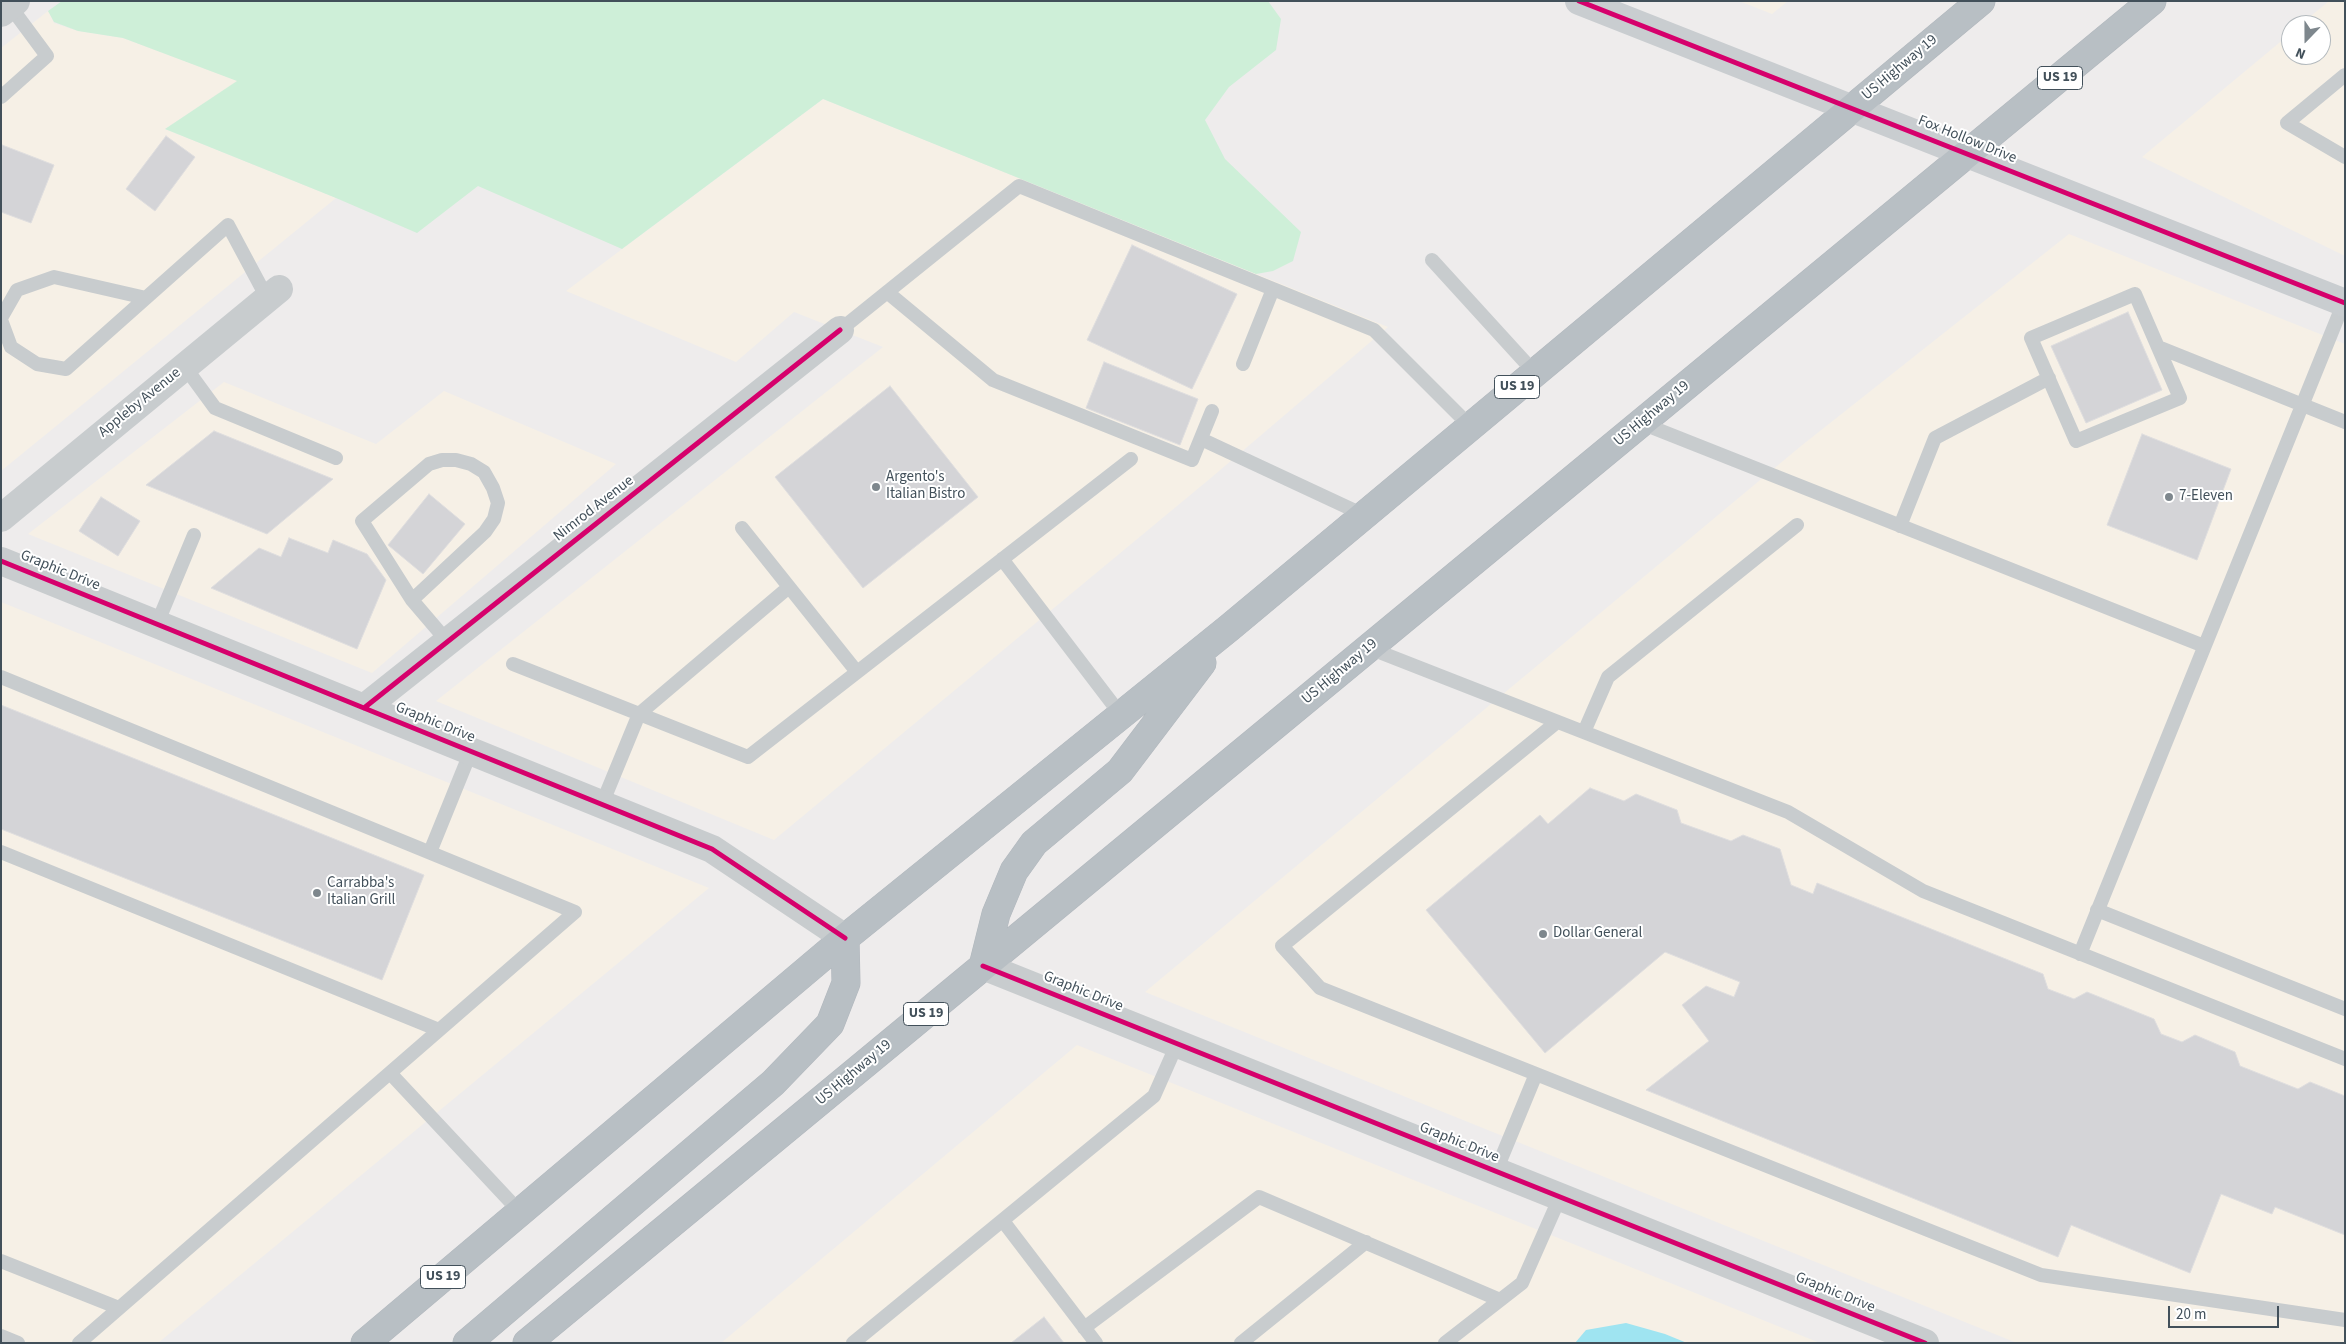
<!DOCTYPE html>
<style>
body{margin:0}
#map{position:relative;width:2346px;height:1344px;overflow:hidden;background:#eeecec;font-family:"Source Sans 3",sans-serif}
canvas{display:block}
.frame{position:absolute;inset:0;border:2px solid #42505a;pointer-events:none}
.north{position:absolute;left:2281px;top:15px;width:50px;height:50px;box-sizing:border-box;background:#fff;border:1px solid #b3b9bd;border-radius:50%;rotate:202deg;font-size:14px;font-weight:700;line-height:20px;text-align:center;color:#42505a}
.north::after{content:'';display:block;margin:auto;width:18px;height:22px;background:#7e878d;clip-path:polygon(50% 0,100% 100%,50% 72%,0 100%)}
.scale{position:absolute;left:2168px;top:1306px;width:111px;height:22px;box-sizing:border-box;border:2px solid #42505a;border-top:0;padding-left:6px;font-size:15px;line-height:18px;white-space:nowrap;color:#42505a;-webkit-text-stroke:4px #fff;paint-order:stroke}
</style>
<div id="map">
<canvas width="2346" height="1344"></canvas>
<div class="frame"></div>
<div class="north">N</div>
<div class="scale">20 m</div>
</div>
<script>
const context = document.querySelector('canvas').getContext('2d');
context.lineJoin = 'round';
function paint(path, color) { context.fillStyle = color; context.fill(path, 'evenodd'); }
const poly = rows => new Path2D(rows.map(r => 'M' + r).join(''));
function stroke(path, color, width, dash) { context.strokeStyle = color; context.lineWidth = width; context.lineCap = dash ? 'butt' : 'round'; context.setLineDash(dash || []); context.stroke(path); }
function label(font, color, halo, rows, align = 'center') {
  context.font = font + ' "Source Sans 3",sans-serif'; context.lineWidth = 4; context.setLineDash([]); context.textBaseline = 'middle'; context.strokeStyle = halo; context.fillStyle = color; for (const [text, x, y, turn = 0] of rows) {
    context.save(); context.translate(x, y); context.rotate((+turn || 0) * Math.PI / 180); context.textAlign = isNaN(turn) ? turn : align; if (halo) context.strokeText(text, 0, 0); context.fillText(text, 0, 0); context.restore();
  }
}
paint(poly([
 [1739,1,1788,1,1772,14],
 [2329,1,2345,1,2345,256,2142,157,2291,33,2291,55,2321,55,2321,25,2300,25],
 [48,11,54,23,78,31,123,38,238,81,165,129,336,198,1,471,1,48],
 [823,99,1388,327,1212,477,774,840,436,701,883,347,794,312,736,362,566,291],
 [2069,234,2345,344,2345,1343,2017,1343,1145,992,1801,446],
 [224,382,376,444,444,391,616,464,372,673,28,534],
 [1,602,709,888,158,1343,1,1343],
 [1077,1045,1820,1343,721,1343]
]), '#f6f0e6');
paint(poly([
 [62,1,1268,1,1281,19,1276,50,1229,87,1205,120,1225,159,1301,232,1293,261,1273,271,1256,274,823,99,622,249,478,186,417,233,336,198,165,129,237,81,123,38,78,31,54,22,48,11]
]), '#ceefd8');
paint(poly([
 [1626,1323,1665,1334,1687,1343,1575,1343,1586,1330]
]), '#9fe4f1');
const building = poly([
 [166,136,195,157,155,211,126,189,166,136],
 [2,145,54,165,31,223,1,212,2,145],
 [1132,245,1237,294,1192,389,1087,340,1132,245],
 [2128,312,2162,390,2086,423,2051,346,2128,312],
 [1104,362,1198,399,1180,445,1086,408,1104,362],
 [890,386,978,497,863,588,775,477,890,386],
 [214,431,333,479,267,534,146,485,214,431],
 [2142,434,2231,469,2197,560,2107,525,2142,434],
 [429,494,465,524,423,574,388,545,429,494],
 [101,497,140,521,118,556,79,531,101,497],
 [289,538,328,553,333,540,367,554,386,580,357,649,211,588,259,548,281,557,289,538],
 [1,705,424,875,382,980,1,829,1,705],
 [1590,788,1624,801,1636,794,1677,810,1681,823,1731,841,1743,835,1780,849,1791,885,1813,894,1817,883,2043,974,2048,989,2074,999,2087,992,2154,1019,2161,1034,2182,1042,2195,1035,2235,1052,2240,1066,2298,1089,2310,1082,2345,1096,2345,1235,2275,1207,2272,1214,2221,1194,2190,1273,2071,1225,2058,1257,1646,1090,1709,1041,1682,1005,1706,986,1734,997,1740,982,1665,952,1545,1053,1426,910,1540,815,1548,824,1590,788],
 [1044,1317,1064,1343,1011,1343,1044,1317]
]);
paint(building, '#d4d4d7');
stroke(building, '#dfdedf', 1);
const highway = poly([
 [983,966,996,914,1014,871,1034,843,1120,771,1202,663],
 [365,1343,845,938,1229,628,1981,1],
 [467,1343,773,1083,830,1024,846,983,845,938],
 [527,1343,2152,1]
]);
stroke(highway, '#b1b7bd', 29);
stroke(poly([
 [2345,75,2287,123,2345,157],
 [1,97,47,56,10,6],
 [1432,260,1535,373],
 [887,292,993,380,1192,460,1212,411],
 [2135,294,2180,398,2076,441,2031,338,2135,294],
 [1,318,17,290,54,277,146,298],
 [1,320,11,347,37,364,66,369,228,225,267,298],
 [840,330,1019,186,1374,330,1470,426],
 [2158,347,2345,422],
 [1243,364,1273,289],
 [185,367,215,408,336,458],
 [1641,423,2204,646],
 [1201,439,1364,515],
 [1900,526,1935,438,2049,378],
 [742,528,857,672],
 [1002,559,1121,715],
 [412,600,485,532,494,519,498,503,493,488,484,472,471,464,456,460,442,460,429,464,362,521,412,600,447,641],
 [157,624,194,535],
 [1369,648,1788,812,1923,891,2345,1059],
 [513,664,748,757,1131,459],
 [1,677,575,912,79,1343],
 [1557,722,1282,946,1320,988,2041,1275,2345,1320],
 [1584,732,1608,677,1797,525],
 [602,804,639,714,789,587],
 [1,852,439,1030],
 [430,852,471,751],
 [2097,910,2345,1009],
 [2080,954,2344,302],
 [390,1073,520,1212],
 [1496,1171,1536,1074],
 [1003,1221,1096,1343],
 [1,1261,119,1308],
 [1084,1328,1259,1197,1500,1300],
 [1,1336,18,1343],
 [853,1343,1154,1096,1177,1044],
 [1241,1343,1366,1242],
 [1445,1343,1522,1283,1560,1197]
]), '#c8ccce', 14);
stroke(poly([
 [1,13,16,1],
 [1,518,279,289],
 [1,561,712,849,845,938],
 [364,708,840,330],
 [983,966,1925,1343]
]), '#c8ccce', 28);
stroke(poly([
 [1579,1,2345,303]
]), '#c9cdd0', 28);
stroke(highway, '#b8bfc4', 28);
stroke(poly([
 [1579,1,2345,303],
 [1,561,712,849,845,938],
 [364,708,840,330],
 [983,966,1925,1343]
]), '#d6006c', 5);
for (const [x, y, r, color] of [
 [876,487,5,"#7e878d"],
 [2169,497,5,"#7e878d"],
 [317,893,5,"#7e878d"],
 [1543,934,5,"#7e878d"]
]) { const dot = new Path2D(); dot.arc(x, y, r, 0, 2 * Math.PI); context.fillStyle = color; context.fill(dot); stroke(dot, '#fff', 2); }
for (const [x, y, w] of [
 [2060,78,45],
 [1517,387,45],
 [926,1014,45],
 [443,1277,45]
]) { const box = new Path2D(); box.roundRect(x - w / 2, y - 11.5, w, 23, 4); context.fillStyle = '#fff'; context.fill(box); stroke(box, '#42505a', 1); }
label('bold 14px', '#42505a', null, [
 ["US 19",2060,78],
 ["US 19",1517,387],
 ["US 19",926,1014],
 ["US 19",443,1277]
]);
label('15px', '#42505a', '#fff', [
 ["US Highway 19",1900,68,-40],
 ["Fox Hollow Drive",1967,140,22],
 ["Appleby Avenue",140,403,-39],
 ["US Highway 19",1652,414,-40],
 ["Nimrod Avenue",594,509,-38],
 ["Graphic Drive",60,571,22],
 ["US Highway 19",1340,672,-40],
 ["Graphic Drive",435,723,22],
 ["Graphic Drive",1083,992,22],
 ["US Highway 19",854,1073,-40],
 ["Graphic Drive",1459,1143,22],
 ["Graphic Drive",1835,1293,22]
]);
label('15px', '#42505a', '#fff', [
 ["Argento's",886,478],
 ["Italian Bistro",886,495],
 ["7-Eleven",2179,497],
 ["Carrabba's",327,884],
 ["Italian Grill",327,901],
 ["Dollar General",1553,934]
], 'left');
</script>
